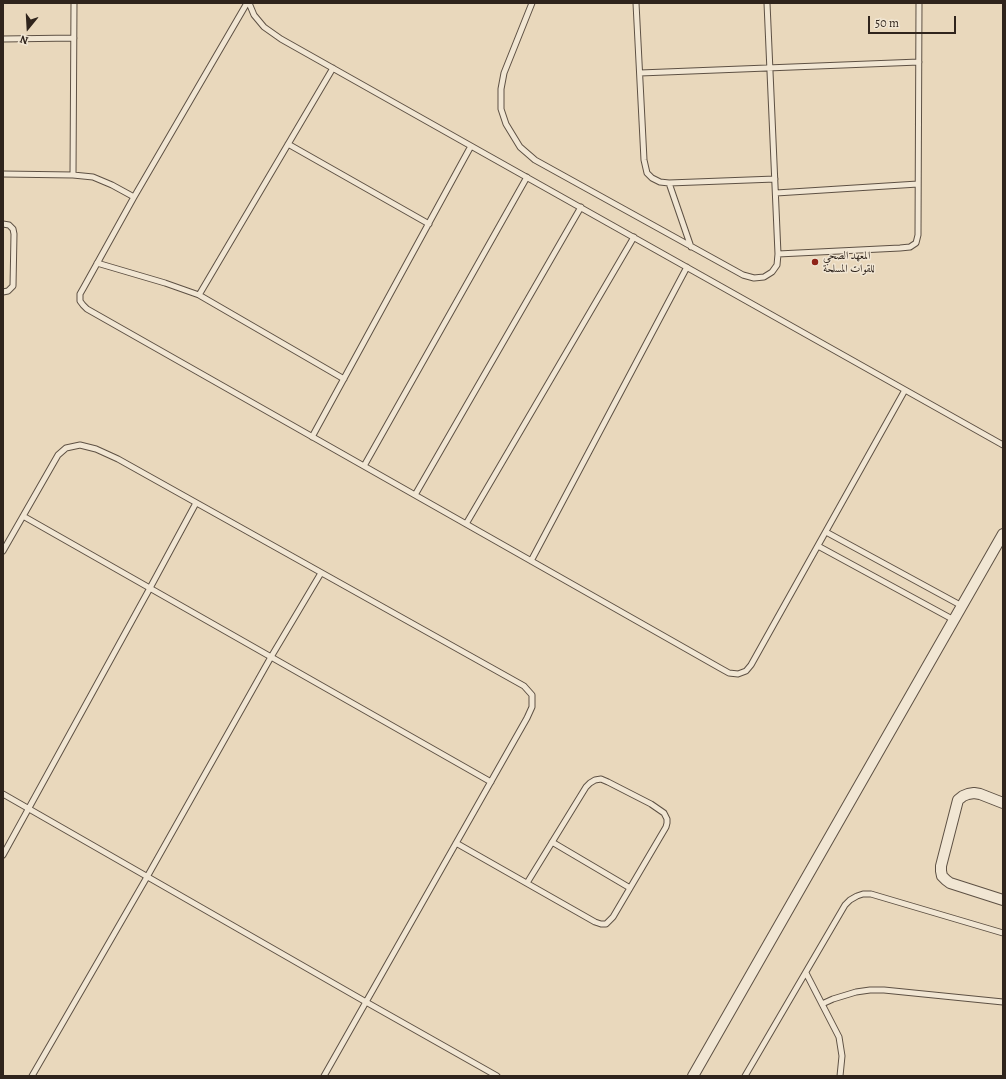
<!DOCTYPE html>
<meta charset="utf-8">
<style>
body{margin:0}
#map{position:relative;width:1006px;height:1079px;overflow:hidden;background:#e9d8bc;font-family:Alegreya,serif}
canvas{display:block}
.frame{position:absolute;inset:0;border:4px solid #2f241c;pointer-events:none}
.north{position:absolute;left:8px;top:8px;width:40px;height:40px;-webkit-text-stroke:3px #f1e6d3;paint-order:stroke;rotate:198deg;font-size:11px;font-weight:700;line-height:16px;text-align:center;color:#2f241c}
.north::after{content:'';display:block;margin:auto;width:14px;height:18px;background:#2f241c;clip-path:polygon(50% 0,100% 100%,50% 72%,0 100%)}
.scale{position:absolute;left:868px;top:16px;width:88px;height:18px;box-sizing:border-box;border:2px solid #2f241c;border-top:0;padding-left:5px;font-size:12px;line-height:14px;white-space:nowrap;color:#2f241c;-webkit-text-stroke:3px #f1e6d3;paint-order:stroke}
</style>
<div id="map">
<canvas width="1006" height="1079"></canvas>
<div class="frame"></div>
<div class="north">N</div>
<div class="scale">50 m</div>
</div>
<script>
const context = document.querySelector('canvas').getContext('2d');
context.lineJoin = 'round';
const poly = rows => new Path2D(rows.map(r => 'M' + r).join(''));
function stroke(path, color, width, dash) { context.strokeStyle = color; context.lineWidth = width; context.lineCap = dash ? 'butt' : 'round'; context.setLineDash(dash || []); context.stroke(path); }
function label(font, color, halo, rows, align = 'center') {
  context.font = font + ' Alegreya,Amiri,serif'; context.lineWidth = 3; context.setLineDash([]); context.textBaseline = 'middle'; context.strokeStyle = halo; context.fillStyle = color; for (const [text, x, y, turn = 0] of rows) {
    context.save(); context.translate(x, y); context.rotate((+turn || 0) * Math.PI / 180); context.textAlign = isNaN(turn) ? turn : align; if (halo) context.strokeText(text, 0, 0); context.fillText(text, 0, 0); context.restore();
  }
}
const lane = poly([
 [247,3,134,197,84,287,80,294,80,301,83,305,87,309,720,668,729,673,738,674,746,671,751,665,905,390],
 [249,3,254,15,264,27,281,39,471,146,1003,445],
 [532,3,504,73,501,89,501,109,506,124,520,147,535,160,743,275,754,278,764,277,772,272,777,265,778,254,767,3],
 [636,3,644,160,647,173,652,178,660,182,669,183,775,179],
 [3,39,74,38],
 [640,73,919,62],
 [288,144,429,224],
 [3,174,73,175,93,177,112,185,134,197],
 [73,175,74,3],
 [669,183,691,247],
 [776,193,918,184],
 [3,224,9,225,13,229,14,234,13,286,8,291,3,292],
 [778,254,900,248,910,247,916,243,918,235,919,3],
 [97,263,165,283,199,295,344,379],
 [199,295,333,68],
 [312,437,471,146],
 [364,466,527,177],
 [415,495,581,207],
 [23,516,491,782],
 [466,524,634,237],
 [826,532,962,606],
 [818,546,954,620],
 [3,551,58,455,66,448,80,445,96,449,118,459,524,686,532,695,532,707,527,718,324,1076],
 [531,561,687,267],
 [3,794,366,1002,497,1076],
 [552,842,630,888],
 [456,843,595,922,601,924,606,924,613,917,666,827,667,823,667,819,664,813,651,804,608,782,601,779,595,780,590,783,586,787,527,883],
 [3,855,150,588,196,503],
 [806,973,839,1037,842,1056,840,1076],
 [822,1004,833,999,856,992,870,990,884,990,1003,1002],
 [32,1076,147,877,271,657,321,573],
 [745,1076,845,905,850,900,857,896,863,894,871,894,1003,933]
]);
const street = poly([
 [1003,803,980,794,974,793,968,794,963,796,958,800,941,866,941,871,942,876,946,880,950,883,1003,900],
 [693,1076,1003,534]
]);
stroke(lane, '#5e5144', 7);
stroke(street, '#5e5144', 12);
stroke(lane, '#f1e6d3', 5);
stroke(street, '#f1e6d3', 10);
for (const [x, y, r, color] of [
 [815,262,4,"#8f2418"]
]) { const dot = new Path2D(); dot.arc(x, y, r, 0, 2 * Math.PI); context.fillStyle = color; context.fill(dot); stroke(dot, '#f1e6d3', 1.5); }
label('11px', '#2f241c', '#f1e6d3', [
 ["المعهد الصحي",823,256],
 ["للقوات المسلحة",823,269]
], 'left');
</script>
